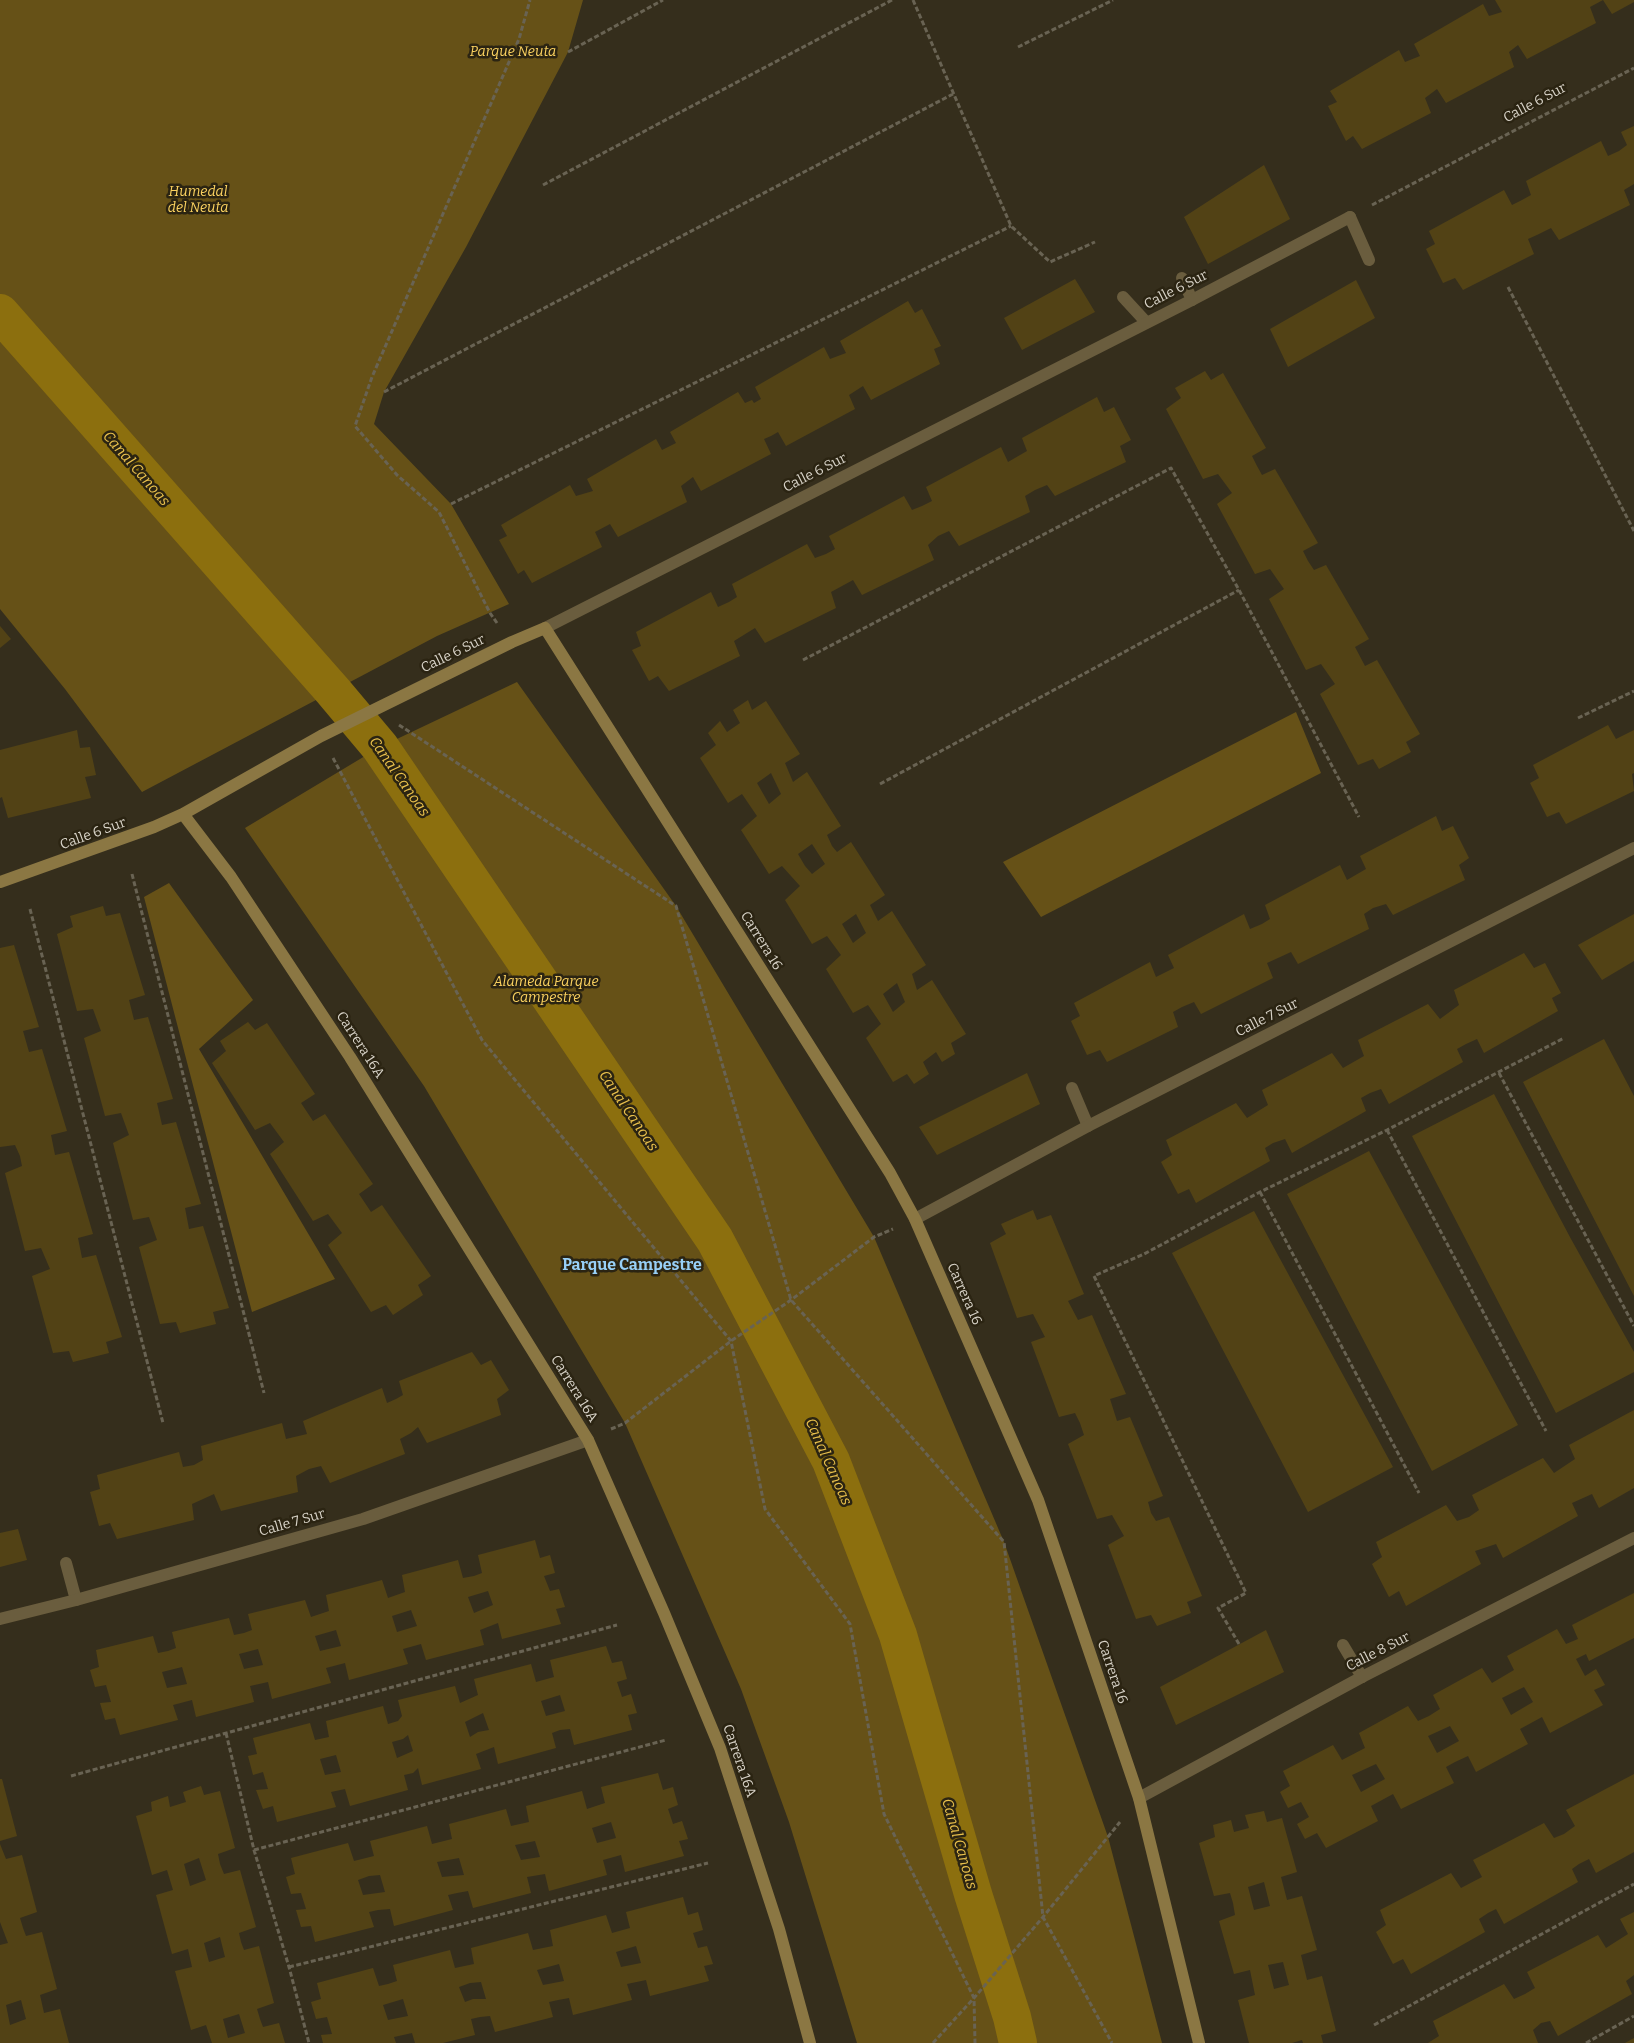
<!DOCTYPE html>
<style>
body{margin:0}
canvas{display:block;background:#352e1c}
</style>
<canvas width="1634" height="2043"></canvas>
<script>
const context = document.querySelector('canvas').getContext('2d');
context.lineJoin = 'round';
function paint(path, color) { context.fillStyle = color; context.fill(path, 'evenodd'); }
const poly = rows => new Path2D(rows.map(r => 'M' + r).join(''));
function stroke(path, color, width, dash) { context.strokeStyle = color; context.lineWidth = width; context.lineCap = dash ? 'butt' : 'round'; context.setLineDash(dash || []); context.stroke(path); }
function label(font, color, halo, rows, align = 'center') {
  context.font = font + ' Bitter,serif'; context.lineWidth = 5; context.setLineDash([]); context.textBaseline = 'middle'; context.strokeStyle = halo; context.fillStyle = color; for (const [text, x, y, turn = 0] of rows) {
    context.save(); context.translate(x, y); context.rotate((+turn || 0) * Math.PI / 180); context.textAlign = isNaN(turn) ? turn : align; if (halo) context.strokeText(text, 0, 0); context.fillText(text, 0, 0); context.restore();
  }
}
paint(poly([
 [0,0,583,0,568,52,466,247,384,392,374,424,451,504,509,604,437,636,142,792,65,689,0,609],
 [517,682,676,906,874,1237,1004,1542,1108,1837,1162,2043,857,2043,789,1822,741,1689,625,1423,424,1086,245,828,380,747],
 [1296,712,1321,773,1041,917,1003,862],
 [169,883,253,1000,199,1049,335,1279,252,1312,144,897]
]), '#665117');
stroke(poly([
 [0,313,333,691,380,747,715,1240,831,1461,898,1635,973,1894,1012,2017,1018,2043]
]), '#8c6f0e', 38);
paint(poly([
 [1495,0,1634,0,1634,2,1612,14,1603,0,1590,7,1596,23,1527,59,1518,45,1509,52,1514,67,1446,103,1437,89,1425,98,1431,113,1362,149,1353,136,1346,141,1328,106,1337,102,1330,91,1399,50,1405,62,1420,56,1414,44,1483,4,1489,16,1502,12],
 [1634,126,1634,184,1624,190,1630,205,1559,240,1551,228,1539,234,1528,239,1534,254,1463,290,1455,278,1443,283,1426,249,1435,244,1429,231,1504,190,1512,205,1522,200,1531,195,1526,181,1601,141,1608,156,1619,151,1627,145,1621,132],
 [1264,165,1290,219,1208,264,1184,217],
 [1075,279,1095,312,1022,350,1004,318],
 [1356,280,1375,318,1288,367,1270,329],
 [908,301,915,313,922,309,941,346,934,349,940,364,871,400,863,386,849,395,855,409,786,446,778,432,771,436,764,439,771,454,701,491,693,477,681,486,687,502,618,537,610,524,595,532,602,547,532,583,524,570,518,574,499,540,507,536,501,525,570,485,576,496,593,491,587,479,656,439,662,450,676,443,670,432,738,392,745,403,752,400,754,403,761,399,755,387,824,347,830,359,846,353,840,341],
 [1205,371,1211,380,1223,373,1266,448,1252,456,1257,466,1262,475,1275,469,1318,543,1303,551,1308,561,1314,570,1326,565,1369,639,1355,647,1365,666,1377,660,1420,734,1406,742,1411,752,1379,769,1373,759,1358,765,1320,694,1335,684,1321,664,1306,670,1269,599,1284,589,1270,569,1255,574,1217,504,1232,493,1218,474,1203,479,1166,409,1181,398,1175,388],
 [1097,397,1104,412,1114,407,1131,440,1120,446,1126,462,1055,496,1047,485,1035,490,1025,496,1030,512,959,546,949,531,938,536,928,545,934,560,862,595,853,580,831,592,836,608,765,643,755,628,734,641,740,656,669,691,658,676,649,681,632,650,641,646,636,632,711,592,718,607,729,602,737,597,732,584,807,544,815,558,826,554,835,549,829,536,904,496,912,510,922,506,932,501,926,487,1001,447,1008,462,1027,451,1022,438],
 [0,626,11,639,0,648],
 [748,700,752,710,766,701,800,754,785,763,793,782,807,772,841,826,827,835,832,846,837,852,851,842,885,895,870,905,878,921,892,911,926,965,912,974,917,990,932,980,966,1034,951,1043,955,1054,942,1062,936,1052,923,1062,929,1074,914,1084,907,1074,893,1082,866,1038,881,1024,868,1005,853,1013,826,969,841,955,827,936,812,944,785,900,800,886,782,866,769,874,741,830,757,816,742,794,728,803,700,758,716,745,708,733,720,721,727,732,740,723,733,710],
 [771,773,781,794,769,804,757,783],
 [812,844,825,864,812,874,805,866,798,854],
 [856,914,866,933,853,943,842,924],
 [897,983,905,1002,893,1012,883,994],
 [1608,725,1616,739,1634,730,1634,773,1632,774,1634,791,1566,824,1559,812,1547,817,1530,783,1539,778,1533,765],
 [77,730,80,748,90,747,96,775,85,777,91,798,8,818,2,797,0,798,0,750],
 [1436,816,1442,831,1453,826,1469,858,1459,865,1465,880,1393,915,1386,904,1373,908,1364,914,1369,929,1298,964,1291,952,1267,963,1273,978,1201,1014,1194,1002,1182,1007,1173,1012,1178,1027,1107,1062,1100,1050,1087,1055,1071,1021,1080,1016,1074,1003,1150,962,1156,977,1174,968,1168,955,1244,914,1250,929,1262,924,1270,919,1265,905,1340,865,1347,880,1366,869,1360,856],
 [103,906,106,916,120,913,145,995,129,1000,134,1020,148,1017,173,1099,157,1103,162,1125,176,1122,201,1204,185,1208,189,1229,203,1226,229,1308,213,1312,216,1324,180,1333,176,1322,160,1324,139,1247,157,1240,149,1217,133,1220,113,1143,129,1135,121,1113,105,1116,84,1038,101,1031,93,1009,77,1011,57,934,73,927,70,916],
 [1634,914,1634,961,1602,980,1578,945],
 [14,945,39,1027,23,1031,29,1052,42,1049,67,1131,51,1135,55,1155,69,1152,93,1234,78,1238,82,1258,96,1255,122,1337,106,1342,109,1353,73,1362,69,1351,53,1353,32,1276,50,1269,41,1248,25,1251,5,1173,22,1166,20,1156,15,1145,0,1147,0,948],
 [1524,953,1534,968,1545,963,1561,993,1552,998,1558,1011,1484,1053,1477,1039,1466,1044,1457,1049,1463,1062,1389,1104,1381,1089,1370,1093,1361,1098,1366,1111,1292,1153,1285,1139,1273,1143,1265,1148,1270,1161,1196,1203,1189,1189,1178,1194,1161,1162,1172,1155,1166,1140,1236,1103,1247,1118,1268,1105,1262,1090,1332,1053,1343,1068,1364,1056,1358,1040,1428,1004,1440,1019,1459,1005,1454,990],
 [248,1022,255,1030,267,1023,315,1094,301,1103,313,1121,325,1114,373,1184,359,1194,371,1212,382,1205,431,1276,418,1285,423,1295,393,1315,386,1305,371,1312,328,1245,342,1233,328,1214,313,1221,270,1154,284,1142,270,1123,255,1130,212,1063,226,1051,220,1041],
 [1604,1039,1634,1096,1634,1296,1523,1082],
 [1027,1073,1040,1104,937,1155,919,1127],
 [1494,1094,1571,1239,1634,1352,1634,1372,1556,1413,1412,1136],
 [1369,1151,1518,1425,1432,1471,1287,1194],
 [1033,1210,1037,1220,1051,1215,1084,1294,1068,1301,1078,1320,1092,1315,1126,1394,1110,1399,1117,1421,1130,1417,1163,1496,1148,1502,1151,1513,1156,1521,1169,1517,1202,1596,1187,1602,1191,1613,1157,1626,1151,1615,1136,1619,1108,1545,1124,1536,1112,1515,1097,1519,1068,1444,1084,1435,1080,1423,1075,1413,1059,1417,1031,1342,1045,1337,1033,1314,1017,1318,990,1243,1006,1234,1001,1224],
 [1254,1211,1393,1467,1308,1512,1172,1253],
 [472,1352,481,1365,491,1360,509,1390,497,1399,501,1415,427,1443,418,1427,411,1433,400,1439,405,1454,330,1483,321,1466,309,1469,296,1476,298,1492,221,1511,214,1494,192,1504,194,1520,117,1539,110,1523,99,1526,90,1492,100,1489,97,1475,179,1452,183,1467,194,1465,203,1460,201,1446,282,1423,286,1439,307,1434,303,1421,382,1388,387,1403,396,1399,403,1395,399,1381],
 [1634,1410,1634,1488,1599,1508,1592,1494,1572,1503,1578,1516,1503,1558,1496,1544,1475,1551,1481,1564,1406,1606,1399,1591,1389,1597,1372,1564,1382,1557,1376,1542,1446,1505,1457,1521,1469,1517,1479,1510,1472,1495,1543,1458,1554,1473,1575,1459,1569,1445],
 [18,1529,27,1560,0,1567,0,1533],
 [535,1540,540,1558,550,1555,555,1573,544,1576,550,1591,559,1589,565,1607,556,1609,561,1624,502,1639,498,1623,480,1630,484,1645,426,1660,421,1644,403,1649,408,1664,349,1680,345,1663,326,1668,331,1683,272,1699,268,1682,250,1686,254,1702,196,1717,192,1700,173,1705,178,1720,120,1735,115,1718,105,1720,100,1703,111,1702,106,1685,95,1687,90,1670,99,1667,96,1650,153,1636,158,1653,168,1651,176,1648,172,1632,229,1618,234,1635,244,1633,252,1630,248,1614,305,1600,311,1617,329,1611,326,1595,382,1580,388,1598,405,1592,402,1575,458,1560,463,1578,474,1576,482,1573,478,1555],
 [488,1591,493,1605,474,1613,468,1597],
 [411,1610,417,1626,397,1632,392,1616],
 [336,1630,341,1646,320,1651,315,1636],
 [258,1649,263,1665,244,1669,239,1654],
 [182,1667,187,1684,167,1688,162,1672],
 [1634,1593,1634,1638,1589,1661,1586,1654,1576,1659,1585,1676,1596,1669,1605,1685,1594,1690,1603,1705,1550,1733,1542,1717,1520,1729,1528,1744,1476,1772,1468,1756,1455,1762,1446,1767,1454,1783,1401,1809,1393,1794,1371,1806,1378,1821,1326,1848,1317,1833,1305,1839,1297,1824,1309,1817,1301,1802,1288,1808,1280,1792,1290,1786,1283,1771,1333,1745,1342,1760,1365,1748,1359,1733,1408,1706,1418,1721,1429,1716,1440,1709,1433,1695,1482,1668,1492,1683,1514,1670,1507,1656,1557,1629,1566,1644,1578,1639,1572,1625],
 [1524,1687,1533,1702,1511,1715,1502,1698],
 [1450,1726,1459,1741,1437,1753,1428,1736],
 [1376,1764,1385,1779,1361,1792,1352,1775],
 [1266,1630,1284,1672,1176,1725,1160,1687],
 [606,1646,612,1663,622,1661,627,1679,617,1682,622,1697,631,1694,637,1713,628,1715,632,1730,574,1745,570,1729,560,1730,552,1733,556,1748,498,1764,494,1747,476,1754,481,1769,422,1785,418,1768,413,1773,404,1775,408,1790,350,1806,345,1789,331,1792,336,1807,277,1822,273,1806,263,1809,256,1790,268,1789,263,1772,253,1775,248,1756,257,1754,253,1738,310,1723,315,1740,329,1737,326,1721,383,1706,388,1724,398,1721,402,1716,398,1700,455,1686,460,1703,478,1695,474,1679,531,1664,536,1682,554,1677,550,1660],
 [560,1695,565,1711,546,1716,541,1701],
 [483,1713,489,1730,478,1732,470,1737,465,1722],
 [408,1735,413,1751,397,1758,392,1742,403,1739],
 [336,1755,341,1772,325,1775,320,1759],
 [658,1773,663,1790,673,1787,678,1805,668,1809,673,1824,682,1821,688,1839,679,1841,684,1856,625,1872,621,1855,603,1860,607,1875,549,1891,545,1874,527,1877,531,1893,473,1908,468,1891,457,1893,448,1895,453,1910,394,1926,390,1909,378,1910,369,1912,374,1927,315,1942,311,1926,301,1927,296,1910,306,1909,301,1893,291,1894,286,1877,295,1874,291,1858,348,1843,354,1861,374,1856,370,1841,427,1826,432,1844,452,1839,449,1824,506,1809,511,1826,529,1822,526,1806,582,1791,587,1809,605,1803,601,1787],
 [611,1822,616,1838,597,1843,592,1828],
 [535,1841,540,1857,521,1860,515,1845],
 [459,1858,464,1875,442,1877,437,1862],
 [380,1875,385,1892,363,1895,358,1880,369,1876],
 [1634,1774,1634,1852,1596,1873,1589,1859,1579,1864,1572,1869,1578,1882,1504,1924,1496,1909,1488,1913,1479,1919,1485,1932,1411,1974,1403,1959,1393,1964,1376,1932,1386,1925,1380,1910,1451,1873,1461,1888,1482,1877,1473,1860,1544,1823,1554,1838,1564,1834,1575,1826,1566,1810],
 [0,1779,2,1779,17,1836,0,1841],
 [201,1786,204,1795,220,1791,235,1848,218,1854,220,1864,224,1874,240,1870,256,1927,239,1933,241,1942,244,1950,259,1946,274,2003,257,2009,260,2019,263,2027,279,2023,285,2043,212,2043,206,2025,191,2030,175,1971,192,1967,188,1949,172,1954,156,1895,173,1890,167,1870,152,1875,136,1816,152,1811,151,1802,168,1796,170,1807,186,1802,183,1792],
 [199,1858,206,1880,190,1886,184,1864],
 [220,1937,225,1957,209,1962,204,1943],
 [239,2014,245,2033,228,2038,223,2019],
 [1264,1811,1267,1822,1282,1818,1297,1872,1281,1877,1287,1900,1302,1896,1317,1950,1301,1955,1307,1980,1322,1976,1336,2031,1321,2035,1323,2043,1303,2043,1302,2040,1292,2043,1249,2043,1238,2000,1255,1995,1250,1970,1234,1974,1219,1921,1235,1915,1233,1903,1230,1893,1214,1896,1199,1843,1215,1837,1213,1825,1231,1820,1234,1832,1249,1828,1245,1815],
 [1264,1882,1270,1906,1254,1910,1248,1887],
 [1283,1962,1289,1985,1274,1989,1268,1965],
 [0,1844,6,1859,22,1855,37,1912,20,1918,23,1928,26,1936,42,1932,57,1989,40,1995,44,2013,60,2009,69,2043,0,2043,0,1945,8,1943,0,1922],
 [21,2000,26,2019,10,2025,6,2005],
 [683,1897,688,1915,698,1912,703,1930,693,1933,698,1948,707,1946,713,1964,704,1966,709,1981,650,1996,646,1980,627,1984,632,2000,573,2015,569,1998,558,2000,549,2002,553,2017,495,2032,490,2016,480,2017,471,2019,475,2035,443,2043,415,2043,412,2033,394,2037,396,2043,323,2043,321,2035,332,2034,327,2017,316,2019,311,2002,321,1999,317,1983,373,1968,379,1986,388,1984,397,1981,393,1965,450,1950,455,1968,474,1964,471,1948,528,1933,533,1950,553,1946,550,1930,606,1915,612,1933,630,1928,626,1912],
 [636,1946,641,1963,621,1967,616,1952],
 [559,1964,564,1981,543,1985,537,1970],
 [481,1982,486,1999,473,1999,465,2002,459,1987,470,1983],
 [403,1999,408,2016,388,2020,383,2005],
 [1634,1912,1634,1975,1626,1981,1632,1994,1558,2036,1550,2021,1541,2023,1533,2030,1538,2043,1428,2043,1439,2036,1433,2021,1504,1984,1514,1999,1525,1994,1535,1988,1527,1972,1598,1935,1606,1948,1628,1934,1620,1919],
 [1634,2038,1634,2043,1625,2043]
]), '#524215');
stroke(poly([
 [913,0,1011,226,1050,262,1095,242],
 [1018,47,1113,0],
 [568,52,663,0],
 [543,185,892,0],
 [1372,205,1634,68],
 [1508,287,1634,531],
 [384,392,953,94],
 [451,504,1011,226],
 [497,623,490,613,439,512,397,475,355,426,372,377,519,39,530,0],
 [803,660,1171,468,1239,590,1359,817],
 [1578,718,1634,691],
 [399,725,676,906,791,1300,1004,1542,1043,1917,1112,2043],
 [333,758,482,1040,731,1341,765,1509,850,1624,884,1814,974,1998,975,2043],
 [880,784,1239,590],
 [132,874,264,1393],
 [30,909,163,1423],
 [1499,1073,1634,1326],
 [1387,1130,1546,1431],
 [1260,1192,1419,1493],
 [611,1429,625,1423,731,1341,791,1300,874,1237,893,1229],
 [1239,1644,1218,1608,1246,1593,1094,1276,1144,1254,1260,1192,1387,1130,1564,1038],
 [226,1733,254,1850,289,1967,309,2043],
 [71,1776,617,1625],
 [254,1850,666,1740],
 [289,1967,708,1863],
 [1374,2025,1634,1884],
 [933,2043,974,1998,1043,1917,1120,1822],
 [1586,2043,1634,2016]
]), '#696353', 3, [5, 2.5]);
stroke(poly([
 [1350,217,1369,260],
 [1182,278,1192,300],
 [1123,297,1146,322],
 [1072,1088,1088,1126],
 [66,1563,76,1600],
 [1343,1645,1362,1677]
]), '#6a5d3e', 12);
stroke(poly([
 [545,628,1192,300,1350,217],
 [915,1219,1088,1126,1634,848],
 [0,1619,76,1600,363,1519,588,1440],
 [1139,1798,1362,1677,1634,1538]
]), '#6a5d3e', 12);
stroke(poly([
 [183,814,231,877,350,1057,588,1440,664,1613,720,1748,779,1929,810,2043],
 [0,882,154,827,183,814,321,736,512,642,545,628,890,1173,915,1219,1038,1500,1139,1798,1199,2043]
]), '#8b7743', 12);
label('italic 14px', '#fbd260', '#2b2412', [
 ["Parque Neuta",513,52],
 ["Humedal",198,192],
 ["del Neuta",198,208],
 ["Alameda Parque",546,982],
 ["Campestre",546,998]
]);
label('14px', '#d8d3c8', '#2b2412', [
 ["Calle 6 Sur",1535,103,-28],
 ["Calle 6 Sur",1176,290,-27],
 ["Calle 6 Sur",815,473,-27],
 ["Calle 6 Sur",453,654,-26],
 ["Calle 6 Sur",93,834,-20],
 ["Carrera 16",761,941,58],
 ["Calle 7 Sur",1267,1018,-27],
 ["Carrera 16A",360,1045,57],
 ["Carrera 16",964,1294,66],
 ["Carrera 16A",574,1389,58],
 ["Calle 7 Sur",292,1523,-16],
 ["Calle 8 Sur",1378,1652,-27],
 ["Carrera 16",1112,1672,71],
 ["Carrera 16A",739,1761,71]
]);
label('italic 15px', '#e9c04c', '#2b2412', [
 ["Canal Canoas",136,469,49],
 ["Canal Canoas",399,777,55],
 ["Canal Canoas",628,1111,56],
 ["Canal Canoas",828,1462,66],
 ["Canal Canoas",959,1844,74]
]);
label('bold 16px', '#98d0f7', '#2b2412', [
 ["Parque Campestre",632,1266]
]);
</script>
